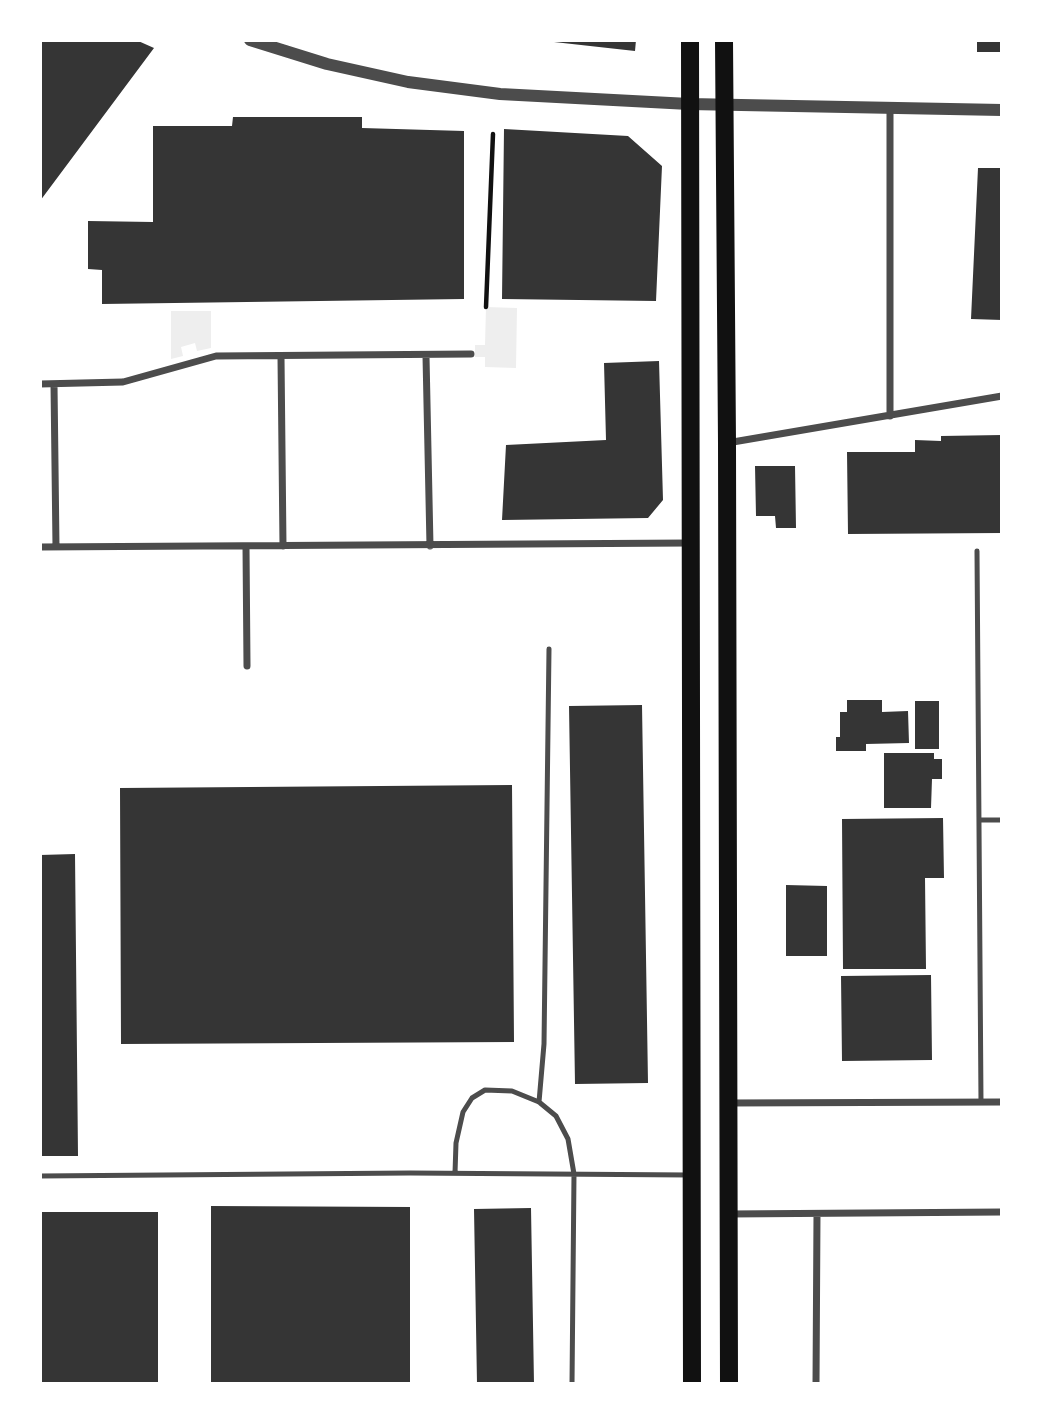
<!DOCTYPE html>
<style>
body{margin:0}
#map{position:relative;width:1042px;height:1424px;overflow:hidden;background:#fff;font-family:"Golos Text",sans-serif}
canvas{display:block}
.frame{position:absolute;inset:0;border:42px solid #fff;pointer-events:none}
</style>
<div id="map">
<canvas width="1042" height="1424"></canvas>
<div class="frame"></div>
</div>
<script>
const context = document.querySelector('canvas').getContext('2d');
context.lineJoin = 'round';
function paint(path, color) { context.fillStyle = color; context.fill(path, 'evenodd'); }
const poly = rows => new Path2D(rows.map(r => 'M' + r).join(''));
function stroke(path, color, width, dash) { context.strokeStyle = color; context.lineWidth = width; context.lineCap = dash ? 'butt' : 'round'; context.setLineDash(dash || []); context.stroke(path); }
paint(poly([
 [486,307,517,308,516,368,485,367,485,357,475,357,475,345,485,345],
 [171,311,211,311,211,348,197,351,195,343,181,347,183,356,171,359]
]), '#eee');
paint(poly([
 [40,40,136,40,154,48,40,201],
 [554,40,636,40,635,51,554,42],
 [977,40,1002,40,1002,52,977,52],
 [233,117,362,117,362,128,464,131,464,299,102,304,102,270,88,269,88,221,153,222,153,126,232,126],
 [504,129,628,136,662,166,656,301,502,299],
 [978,168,1002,168,1002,320,971,319],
 [659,361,663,500,648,518,502,520,506,445,606,440,604,363],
 [1002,435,1002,533,848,534,847,452,915,452,915,440,941,441,941,436],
 [755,466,795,466,796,528,776,528,775,516,756,516],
 [847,700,882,700,882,712,908,711,909,743,866,744,866,751,836,751,836,737,840,737,840,712,847,712],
 [915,701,939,701,939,749,915,749],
 [642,705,648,1083,575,1084,569,706],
 [884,753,934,753,934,759,942,759,942,779,932,779,931,808,884,808],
 [512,785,514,1042,121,1044,120,788],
 [943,818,944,878,925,878,926,969,843,969,842,819],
 [75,854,78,1156,40,1156,40,855],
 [786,885,827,886,827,956,786,956],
 [931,975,932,1060,842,1061,841,976],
 [211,1206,410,1207,410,1384,211,1384],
 [531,1208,534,1384,477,1384,474,1209],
 [40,1212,158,1212,158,1384,40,1384]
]), '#353535');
stroke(poly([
 [486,307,493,134]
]), '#111', 4.5);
stroke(poly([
 [977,551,981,1102],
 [981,820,1002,820],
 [539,1102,544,1044,549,649],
 [455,1173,456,1143,463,1112,472,1098,485,1090,512,1091,539,1102,556,1116,568,1139,574,1174,572,1384],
 [40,1176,410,1173,689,1175]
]), '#4c4c4c', 5);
stroke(poly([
 [426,356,430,546],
 [281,357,283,546],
 [40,384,123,382,216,356,471,354],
 [54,384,56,547],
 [890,416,890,106],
 [727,443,1002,396],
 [246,546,247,666],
 [40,547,689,543],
 [729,1103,1002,1102],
 [729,1214,1002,1212],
 [816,1384,817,1214]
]), '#4c4c4c', 7);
stroke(poly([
 [250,40,327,64,408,82,500,94,689,104,1002,110]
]), '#4c4c4c', 12);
stroke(poly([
 [690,40,692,1384],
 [724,40,727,443,729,1384]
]), '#111', 18);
</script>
